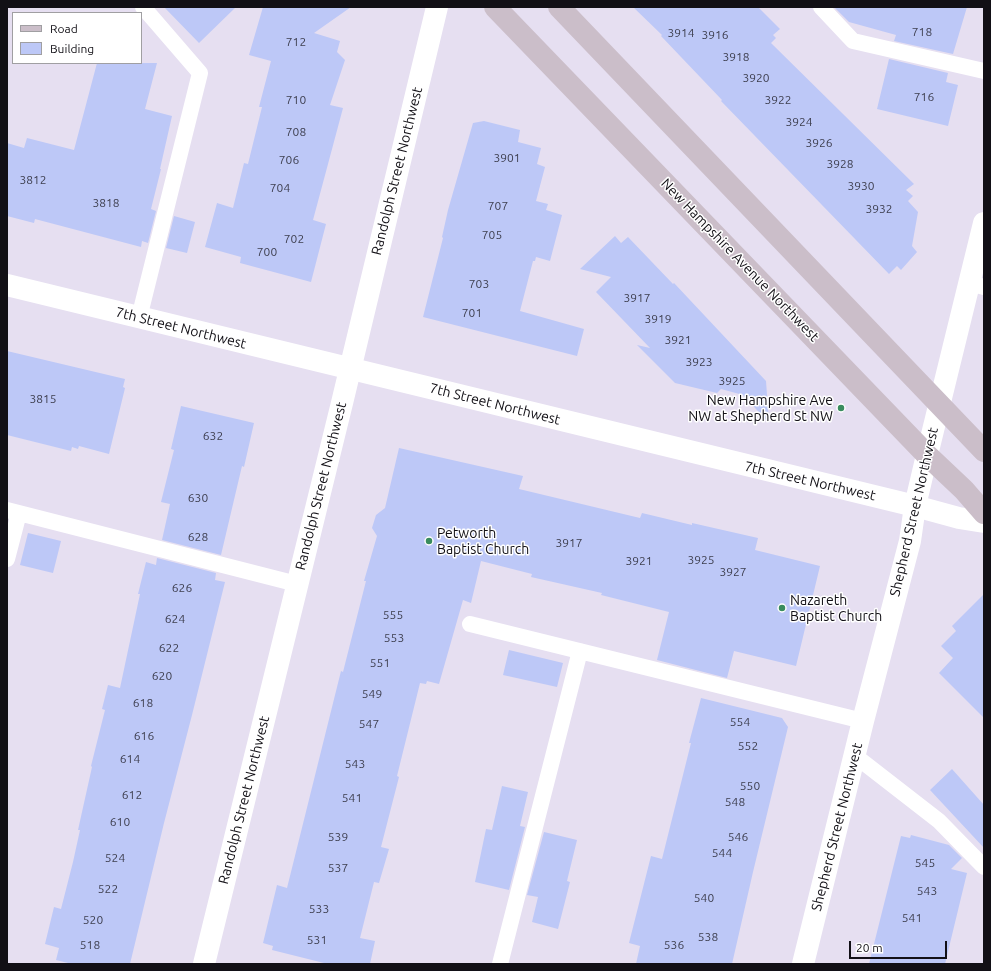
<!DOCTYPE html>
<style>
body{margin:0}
#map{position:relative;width:991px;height:971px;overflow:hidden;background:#e6dff1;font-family:Ubuntu,sans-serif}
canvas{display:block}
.frame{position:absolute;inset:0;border:8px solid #121016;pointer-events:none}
.legend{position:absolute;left:12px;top:12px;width:130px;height:52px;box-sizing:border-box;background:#fff;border:1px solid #a09fa2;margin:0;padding:5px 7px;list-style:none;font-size:12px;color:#121016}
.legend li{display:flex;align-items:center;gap:8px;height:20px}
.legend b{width:20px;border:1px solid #a09fa2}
.scale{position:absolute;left:849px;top:941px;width:98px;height:18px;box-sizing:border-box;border:2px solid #121016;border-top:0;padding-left:5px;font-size:12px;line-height:14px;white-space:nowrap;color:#121016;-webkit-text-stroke:3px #fff;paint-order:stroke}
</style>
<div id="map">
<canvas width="991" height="971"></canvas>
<div class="frame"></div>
<ul class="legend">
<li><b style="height:5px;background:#cbbec9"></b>Road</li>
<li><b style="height:11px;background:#bdc8f7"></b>Building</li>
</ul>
<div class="scale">20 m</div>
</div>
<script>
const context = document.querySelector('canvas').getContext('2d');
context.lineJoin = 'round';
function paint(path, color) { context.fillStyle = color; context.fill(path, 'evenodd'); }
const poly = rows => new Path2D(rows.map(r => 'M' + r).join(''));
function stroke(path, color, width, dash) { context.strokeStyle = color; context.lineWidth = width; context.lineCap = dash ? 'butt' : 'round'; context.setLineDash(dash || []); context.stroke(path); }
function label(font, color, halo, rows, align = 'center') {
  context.font = font + ' Ubuntu,sans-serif'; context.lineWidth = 3; context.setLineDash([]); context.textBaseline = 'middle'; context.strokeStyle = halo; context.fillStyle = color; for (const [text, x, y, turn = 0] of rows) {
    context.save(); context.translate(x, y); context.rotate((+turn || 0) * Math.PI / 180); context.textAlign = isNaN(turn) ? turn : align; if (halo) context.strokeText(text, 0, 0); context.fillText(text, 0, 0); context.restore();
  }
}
paint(poly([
 [164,7,236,7,199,43],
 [263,7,351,7,314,33,340,41,337,52,345,60,330,105,343,108,313,220,326,224,311,282,240,263,241,257,205,247,217,203,233,208,244,163,248,164,262,107,259,107,271,61,249,55],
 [633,7,758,7,780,29,773,35,776,38,771,43,914,184,906,190,913,196,908,201,918,212,912,246,917,252,901,270,897,266,889,274,721,101,722,100,661,36,662,35],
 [834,7,967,7,953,54,894,41,896,35,849,22],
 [889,59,948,73,946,82,958,85,948,126,877,109],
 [97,63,157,63,145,109,172,116,160,169,161,169,151,209,156,211,148,243,142,241,141,247,35,219,34,223,7,216,7,143,24,148,27,138,74,150],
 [484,121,520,130,518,142,541,148,537,164,545,167,536,201,548,204,546,210,562,215,550,261,536,257,535,261,533,261,520,311,584,329,577,356,423,317,443,238,442,237,448,210,473,123],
 [174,216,195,222,187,253,166,248],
 [615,236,621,243,628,237,673,284,674,283,766,381,769,423,743,395,721,389,717,393,675,383,637,345,650,348,596,292,611,277,580,269],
 [7,351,125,379,123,387,125,388,109,454,79,446,78,449,72,447,71,451,7,435],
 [181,406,254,423,244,467,242,466,221,555,162,540,170,504,161,502,174,450,171,449],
 [399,448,523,476,519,489,640,518,642,513,692,525,692,523,758,538,755,550,820,566,796,666,734,651,727,678,657,660,669,612,601,595,602,593,531,577,532,574,481,561,471,603,463,600,439,684,427,681,426,684,420,683,397,776,399,777,381,847,389,849,379,883,374,882,360,938,375,941,370,964,328,964,272,950,273,946,263,943,277,885,287,888,341,671,343,672,366,581,364,581,377,536,372,528,376,515,385,508],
 [28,533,61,541,53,573,20,565],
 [157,558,216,573,215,580,225,582,192,715,164,823,130,964,72,964,56,960,59,948,45,944,54,907,61,909,73,862,80,830,78,830,92,767,91,766,105,710,102,709,108,685,120,688,140,594,138,594,146,562,156,565],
 [984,594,984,718,939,673,953,658,941,646,956,631,952,626],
 [509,650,563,663,557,687,503,675],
 [701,698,782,718,788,727,753,872,732,964,636,964,640,946,629,943,651,856,662,859,691,743,689,743],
 [952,769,984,805,984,848,930,790],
 [502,786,528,792,520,826,525,827,509,890,475,882,486,829,492,830],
 [544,832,577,840,567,881,570,882,558,929,532,922,538,897,527,895],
 [911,835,949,845,962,858,951,869,967,873,945,964,869,964,901,836,910,838]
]), '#bdc8f7');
stroke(poly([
 [821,7,853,41,984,71],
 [969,283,984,287],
 [139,318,200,73,143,7],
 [7,510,297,584],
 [7,559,19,513],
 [470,624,863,721],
 [854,755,939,821,984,867],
 [500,964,580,651]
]), '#fff', 16);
stroke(poly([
 [204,964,342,403,437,7],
 [803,964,863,721,910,541,915,506,927,455,984,223]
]), '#fff', 22);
stroke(poly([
 [7,285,915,506,959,518,984,522]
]), '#fff', 22);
stroke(poly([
 [495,7,927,455,964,490,984,513],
 [559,7,984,451]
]), '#cbbec9', 22);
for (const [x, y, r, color] of [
 [841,408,4,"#398c5e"],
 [429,541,4,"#398c5e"],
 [782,608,4,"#398c5e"]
]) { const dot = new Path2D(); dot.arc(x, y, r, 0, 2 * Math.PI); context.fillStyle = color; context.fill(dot); stroke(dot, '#fff', 1.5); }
label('12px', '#3d3e4e', null, [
 ["718",922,32],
 ["3914",681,33],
 ["3916",715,35],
 ["712",296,42],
 ["3918",736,57],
 ["3920",756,78],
 ["716",924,97],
 ["710",296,100],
 ["3922",778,100],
 ["3924",799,122],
 ["708",296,132],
 ["3926",819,143],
 ["3901",507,158],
 ["706",289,160],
 ["3928",840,164],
 ["3812",33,180],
 ["3930",861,186],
 ["704",280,188],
 ["3818",106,203],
 ["707",498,206],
 ["3932",879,209],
 ["705",492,235],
 ["702",294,239],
 ["700",267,252],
 ["703",479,284],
 ["3917",637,298],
 ["701",472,313],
 ["3919",658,319],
 ["3921",678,340],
 ["3923",699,362],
 ["3925",732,381],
 ["3815",43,399],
 ["632",213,436],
 ["630",198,498],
 ["628",198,537],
 ["3917",569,543],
 ["3925",701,560],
 ["3921",639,561],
 ["3927",733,572],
 ["626",182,588],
 ["555",393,615],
 ["624",175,619],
 ["553",394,638],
 ["622",169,648],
 ["551",380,663],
 ["620",162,676],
 ["549",372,694],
 ["618",143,703],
 ["554",740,722],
 ["547",369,724],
 ["616",144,736],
 ["552",748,746],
 ["614",130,759],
 ["543",355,764],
 ["550",750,786],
 ["612",132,795],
 ["541",352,798],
 ["548",735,802],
 ["610",120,822],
 ["539",338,837],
 ["546",738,837],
 ["544",722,853],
 ["524",115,858],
 ["545",925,863],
 ["537",338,868],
 ["522",108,889],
 ["543",927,891],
 ["540",704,898],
 ["533",319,909],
 ["541",912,918],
 ["520",93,920],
 ["538",708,937],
 ["531",317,940],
 ["518",90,945],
 ["536",674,945]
]);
label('14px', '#121016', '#fff', [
 ["Randolph Street Northwest",397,171,-76],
 ["New Hampshire Avenue Northwest",740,260,46],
 ["7th Street Northwest",181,328,14],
 ["7th Street Northwest",495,404,14],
 ["7th Street Northwest",810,481,13],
 ["Randolph Street Northwest",321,486,-76],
 ["Shepherd Street Northwest",914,512,-77],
 ["Randolph Street Northwest",244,800,-76],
 ["Shepherd Street Northwest",837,827,-76]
]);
label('14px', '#121016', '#fff', [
 ["New Hampshire Ave",833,400,"right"],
 ["NW at Shepherd St NW",833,416,"right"],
 ["Petworth",437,533],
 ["Baptist Church",437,549],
 ["Nazareth",790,600],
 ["Baptist Church",790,616]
], 'left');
</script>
